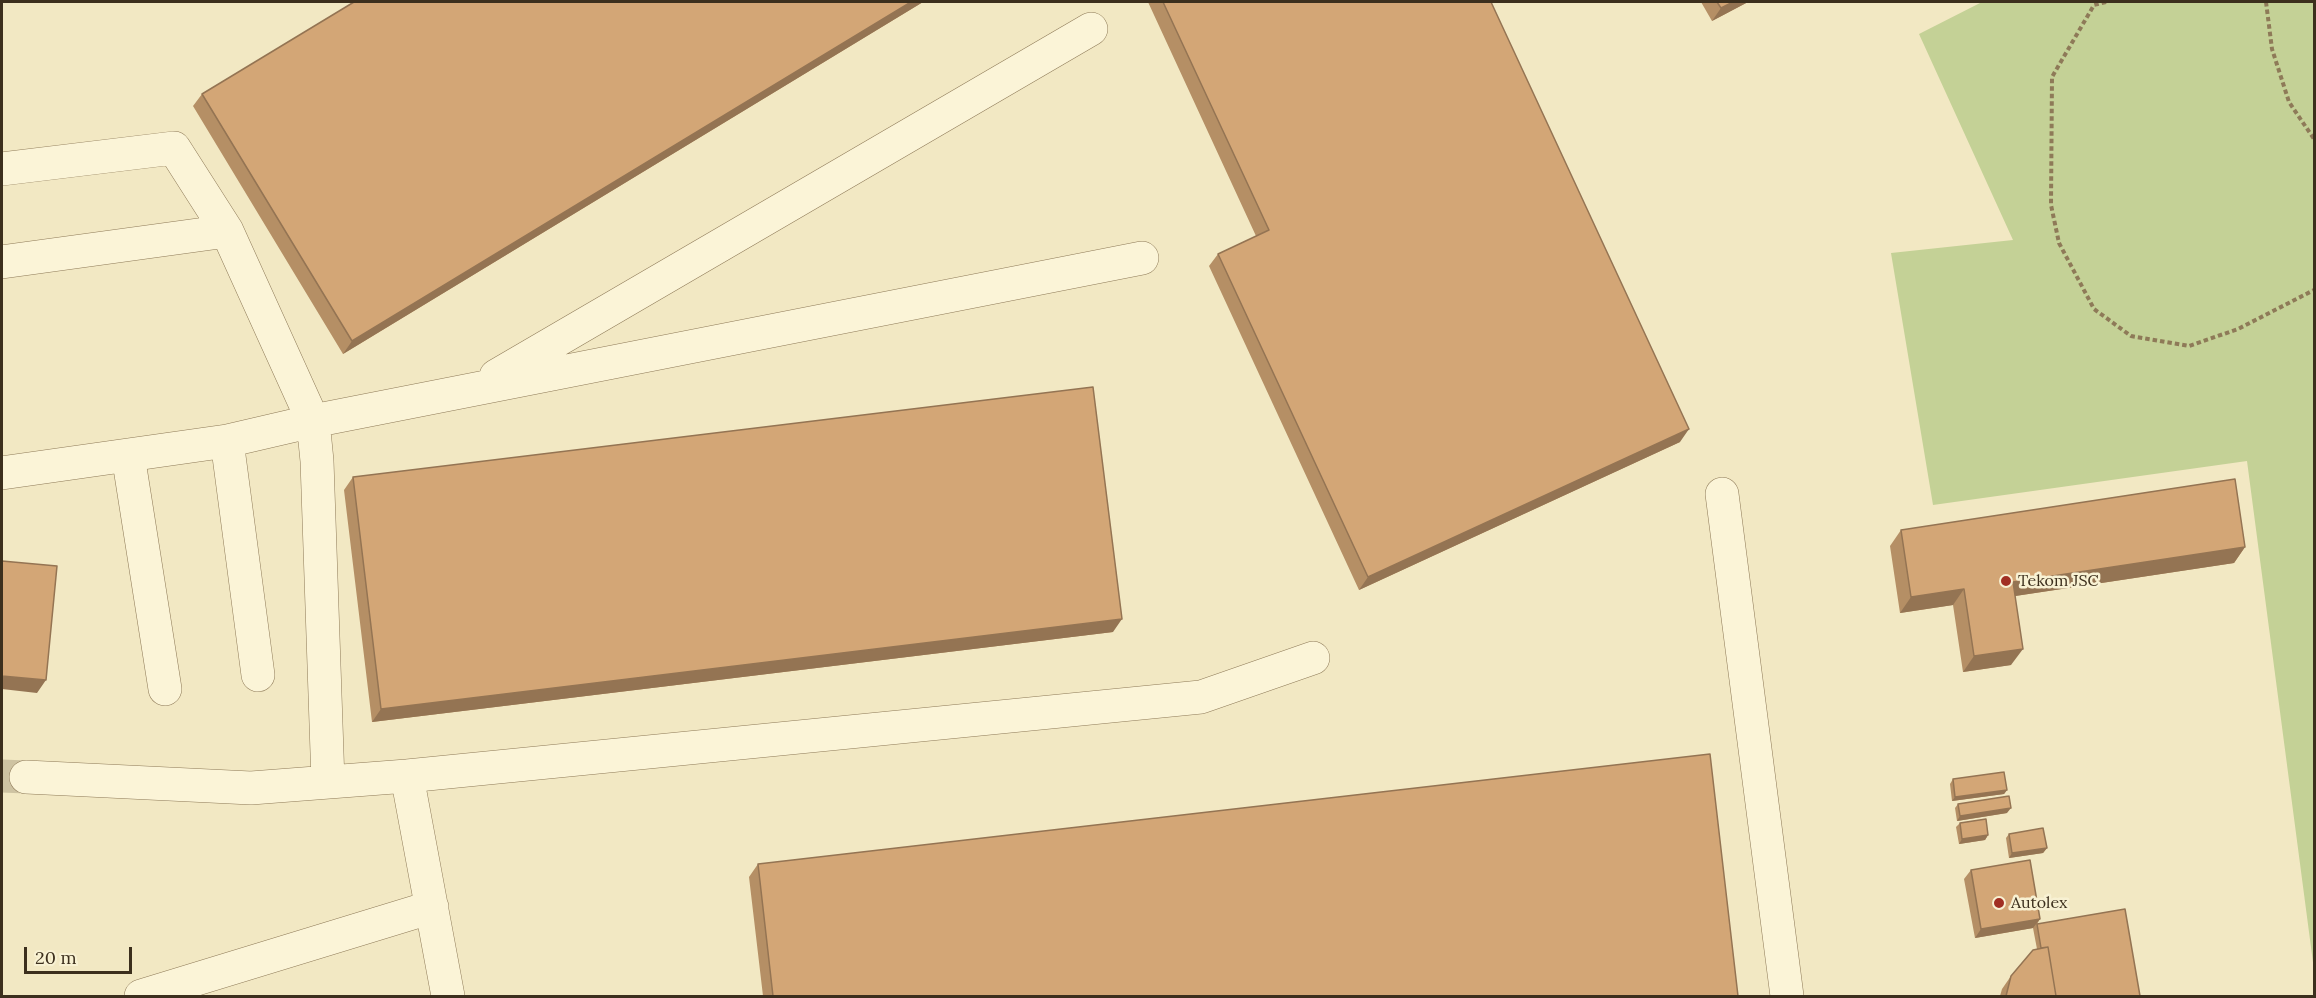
<!DOCTYPE html>
<style>
body{margin:0}
#map{position:relative;width:2316px;height:998px;overflow:hidden;background:#f2e8c3;font-family:Lora,serif}
canvas{display:block}
.frame{position:absolute;inset:0;border:3px solid #3c2f1d;pointer-events:none}
.scale{position:absolute;left:24px;top:947px;width:108px;height:27px;box-sizing:border-box;border:3px solid #3c2f1d;border-top:0;padding-left:8px;font-size:18px;line-height:21px;white-space:nowrap;color:#3c2f1d;-webkit-text-stroke:4px #f8f1d3;paint-order:stroke}
</style>
<div id="map">
<canvas width="2316" height="998"></canvas>
<div class="frame"></div>
<div class="scale">20 m</div>
</div>
<script>
const context = document.querySelector('canvas').getContext('2d');
context.lineJoin = 'round';
function paint(path, color) { context.fillStyle = color; context.fill(path, 'evenodd'); }
const poly = rows => new Path2D(rows.map(r => 'M' + r).join(''));
function stroke(path, color, width, dash) { context.strokeStyle = color; context.lineWidth = width; context.lineCap = dash ? 'butt' : 'round'; context.setLineDash(dash || []); context.stroke(path); }
function label(font, color, halo, rows, align = 'center') {
  context.font = font + ' Lora,serif'; context.lineWidth = 5; context.setLineDash([]); context.textBaseline = 'middle'; context.strokeStyle = halo; context.fillStyle = color; for (const [text, x, y, turn = 0] of rows) {
    context.save(); context.translate(x, y); context.rotate((+turn || 0) * Math.PI / 180); context.textAlign = isNaN(turn) ? turn : align; if (halo) context.strokeText(text, 0, 0); context.fillText(text, 0, 0); context.restore();
  }
}
paint(poly([
 [1982,2,2314,2,2314,970,2247,461,1933,505,1891,253,2013,240,1919,34]
]), '#c4d196');
stroke(poly([
 [2,776,26,777]
]), '#cec3a2', 33, [33, 16]);
const minor = poly([
 [2,169,174,148,227,231,313,421,317,461,328,782],
 [2,262,227,231],
 [496,376,1091,29],
 [227,441,258,675],
 [128,455,165,689],
 [2,473,227,441,313,421,1142,258],
 [1722,494,1787,996],
 [407,776,448,996],
 [26,777,251,788,407,776,1201,697,1313,658],
 [141,996,432,907]
]);
stroke(minor, '#8e7a58', 34);
stroke(poly([
 [2106,2,2094,5,2052,77,2051,205,2059,243,2094,309,2131,336,2189,346,2238,329,2314,290],
 [2266,2,2272,49,2289,102,2314,139]
]), '#8e7a58', 4, [4.5, 3]);
stroke(minor, '#fbf4d7', 33);
paint(poly([
 [923,2,343,354,193,106,202,94],
 [1148,2,1491,2,1680,442,1359,590,1209,266,1218,254,1256,236],
 [1701,2,1748,2,1712,21],
 [353,477,1113,632,372,722,344,490],
 [1901,530,2245,547,2234,563,2015,596,2011,665,1963,672,1953,605,1900,613,1890,546],
 [1953,779,2007,790,2004,794,1952,801,1950,784],
 [1958,804,2007,813,1957,821,1955,808],
 [1960,823,1988,835,1985,840,1959,844,1956,827],
 [2009,834,2047,848,2043,853,2009,858,2006,838],
 [758,864,1738,996,763,996,749,877],
 [1971,870,2040,919,2037,924,2140,996,2000,996,2002,989,2011,976,2037,949,2033,928,1975,938,1964,879]
]), '#b58f65');
paint(poly([
 [911,2,923,2,343,354,352,341],
 [1733,2,1748,2,1712,21,1721,8],
 [1689,429,1680,442,1359,590,1368,577],
 [2245,547,2234,563,2002,598,2013,582],
 [1964,589,1953,605,1900,613,1911,597],
 [1122,619,1113,632,372,722,381,709],
 [2023,649,2011,665,1963,672,1974,656],
 [2,676,46,680,37,693,2,689],
 [2007,790,2004,794,1952,801,1955,797],
 [2011,808,2007,813,1957,821,1960,816],
 [1988,835,1985,840,1959,844,1962,839],
 [2047,848,2043,853,2009,858,2012,853],
 [2040,919,2033,928,1975,938,1981,929]
]), '#947453');
const building = poly([
 [354,2,911,2,352,341,202,94,354,2],
 [1163,2,1491,2,1689,429,1368,577,1218,254,1269,230,1163,2],
 [1717,2,1733,2,1721,8,1717,2],
 [1093,387,1122,619,381,709,353,477,1093,387],
 [2235,479,2245,547,2013,582,2023,649,1974,656,1964,589,1911,597,1901,530,2235,479],
 [2,561,57,566,46,680,2,676,2,561],
 [1710,754,1738,996,773,996,758,864,1710,754],
 [2004,772,2007,790,1955,797,1953,779,2004,772],
 [2009,796,2011,808,1960,816,1958,804,2009,796],
 [1986,819,1988,835,1962,839,1960,823,1986,819],
 [2043,828,2047,848,2012,853,2009,834,2043,828],
 [2030,860,2040,919,1981,929,1971,870,2030,860],
 [2125,909,2140,996,2056,996,2048,947,2041,948,2037,924,2125,909],
 [2048,947,2056,996,2006,996,2011,976,2033,950,2048,947]
]);
paint(building, '#d3a676');
stroke(building, '#947453', 1.5);
for (const [x, y, r, color] of [
 [2006,581,6,"#a12f23"],
 [1999,903,6,"#a12f23"]
]) { const dot = new Path2D(); dot.arc(x, y, r, 0, 2 * Math.PI); context.fillStyle = color; context.fill(dot); stroke(dot, '#f8f1d3', 2); }
label('16px', '#3c2f1d', '#f8f1d3', [
 ["Tekom JSC",2018,581],
 ["Autolex",2011,903]
], 'left');
</script>
